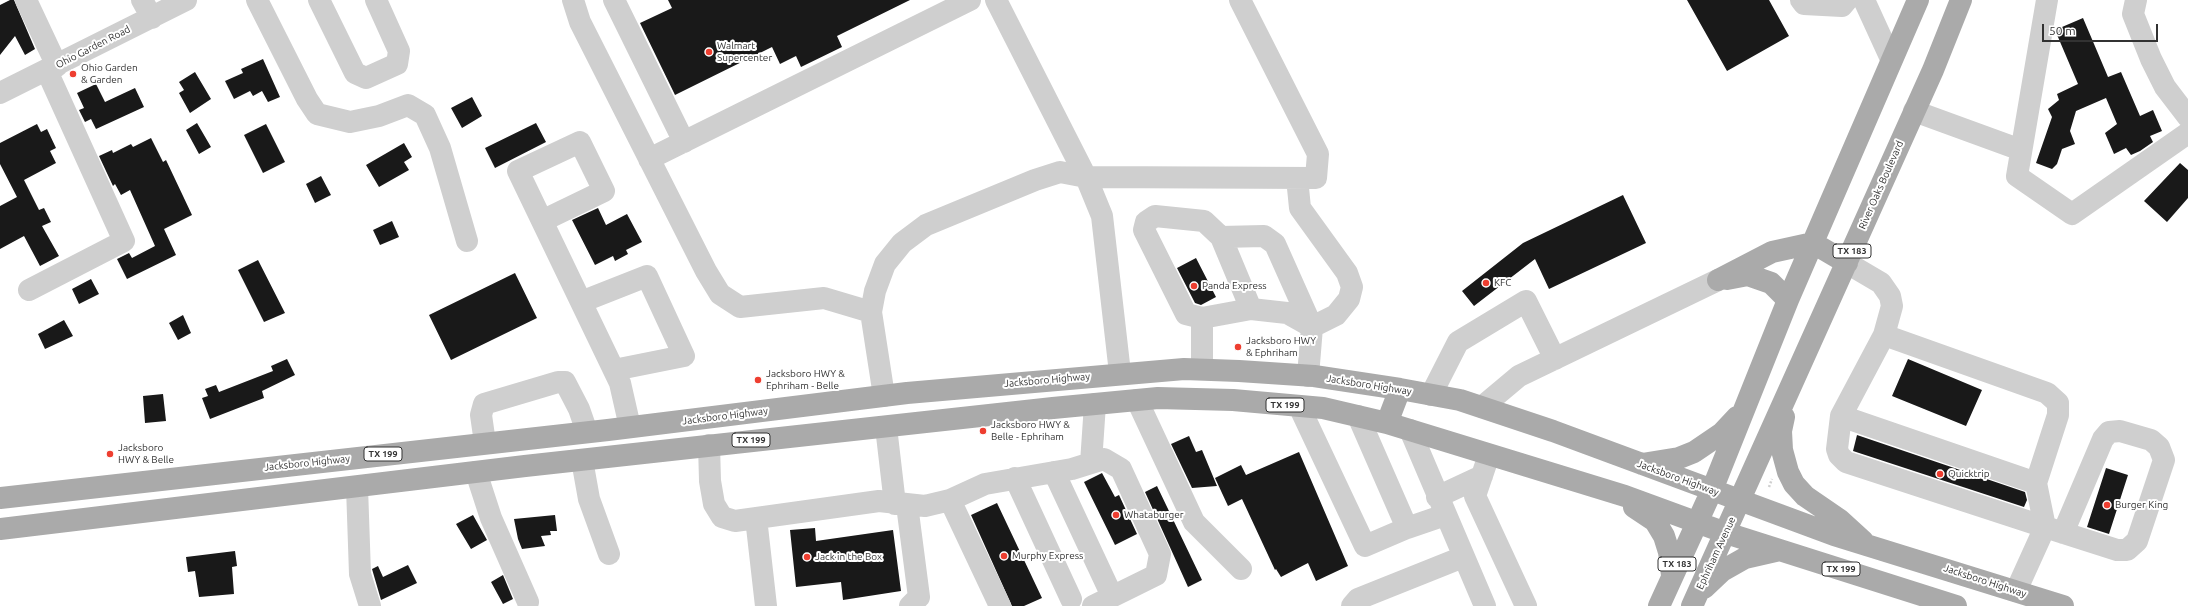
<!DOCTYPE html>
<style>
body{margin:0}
#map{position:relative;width:2188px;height:606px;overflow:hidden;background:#fff;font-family:Ubuntu,sans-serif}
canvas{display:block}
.scale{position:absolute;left:2042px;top:24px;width:116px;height:18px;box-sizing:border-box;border:2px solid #323232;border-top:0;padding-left:5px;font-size:12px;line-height:14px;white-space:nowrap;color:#323232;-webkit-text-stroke:3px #fff;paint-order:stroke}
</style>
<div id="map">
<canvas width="2188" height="606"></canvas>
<div class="scale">50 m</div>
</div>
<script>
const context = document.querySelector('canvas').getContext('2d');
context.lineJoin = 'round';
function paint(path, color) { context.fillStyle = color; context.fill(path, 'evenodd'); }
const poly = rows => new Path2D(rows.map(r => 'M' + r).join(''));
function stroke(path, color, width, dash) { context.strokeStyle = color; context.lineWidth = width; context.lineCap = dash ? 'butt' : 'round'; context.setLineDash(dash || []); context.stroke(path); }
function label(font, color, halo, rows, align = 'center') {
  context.font = font + ' Ubuntu,sans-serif'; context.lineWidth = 4; context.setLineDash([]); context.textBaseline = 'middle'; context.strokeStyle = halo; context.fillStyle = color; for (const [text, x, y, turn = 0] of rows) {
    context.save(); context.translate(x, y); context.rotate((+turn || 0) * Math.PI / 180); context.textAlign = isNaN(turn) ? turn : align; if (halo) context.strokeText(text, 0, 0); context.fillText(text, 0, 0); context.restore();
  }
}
paint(poly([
 [10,0,14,0,35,49,25,55,15,36,0,55,0,5],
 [668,0,910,0,837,36,842,47,801,67,796,56,780,64,772,47,675,95,640,23,672,8],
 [1687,0,1769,0,1789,36,1727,71],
 [2083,18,2108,77,2121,72,2140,116,2153,110,2162,131,2150,136,2153,142,2140,151,2131,155,2126,148,2114,154,2105,133,2117,124,2106,98,2076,111,2070,131,2075,144,2062,149,2057,164,2052,169,2036,163,2052,117,2048,109,2059,100,2057,94,2078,84,2055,30],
 [263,59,280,97,268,102,262,91,253,96,250,91,234,99,225,81,243,73,241,69],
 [195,72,211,99,190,113,179,93,184,90,179,82],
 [96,84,105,102,135,88,144,107,96,129,91,119,85,122,79,110,84,108,77,93],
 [472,97,482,116,462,128,451,108],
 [197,123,211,147,199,154,186,130],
 [536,123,546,142,495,168,485,148],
 [37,124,41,132,47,129,56,148,50,151,56,163,24,180,39,210,44,208,51,222,42,226,59,256,40,266,24,236,0,249,0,206,17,197,0,164,0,143],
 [266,124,285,162,263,173,244,135],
 [151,138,163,162,166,160,192,215,164,229,176,255,127,279,117,259,129,253,132,258,155,246,130,190,121,195,115,184,113,186,99,156,112,150,113,153,131,144,133,147],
 [404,143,412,157,404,162,409,170,379,187,366,165],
 [2180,163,2188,170,2188,198,2167,222,2144,201],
 [321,176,331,195,315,203,306,184],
 [1623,195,1646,243,1549,289,1535,259,1474,306,1462,291,1523,243],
 [598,208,606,225,627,214,642,242,626,250,628,254,615,261,613,256,595,265,572,220],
 [392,221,399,237,380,245,373,230],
 [1196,258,1216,297,1201,305,1195,303,1177,268],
 [258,260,285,313,264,322,238,270],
 [515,273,537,318,451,360,429,315],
 [91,279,99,294,79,304,72,289],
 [183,315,191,333,178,340,169,323],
 [64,320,73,336,45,349,38,334],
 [287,359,295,375,262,391,264,398,210,419,202,398,208,396,205,389,216,385,219,392,273,371,271,366],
 [1908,359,1982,390,1966,426,1892,396],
 [163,394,166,421,145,423,143,396],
 [1857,435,2025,492,2027,500,2024,507,1853,451],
 [1189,436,1196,452,1202,450,1217,486,1192,488,1171,444],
 [1299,452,1348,566,1316,581,1308,563,1281,577,1276,569,1275,570,1242,499,1228,506,1215,478,1241,465,1246,475],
 [2106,468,2128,475,2109,534,2087,527],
 [1102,473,1115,497,1119,495,1137,534,1115,545,1084,482],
 [1157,486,1202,580,1188,587,1145,492],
 [997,503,1042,598,1024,606,1012,606,971,515],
 [473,515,487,540,471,549,456,524],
 [555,515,557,531,550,531,551,535,541,536,545,546,522,549,518,539,514,519],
 [815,528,816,541,893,530,901,591,843,600,841,582,796,587,790,530],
 [235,551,237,566,232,567,234,594,199,597,195,571,188,572,186,557],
 [408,565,417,583,381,600,372,569,378,566,383,577],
 [503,575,513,599,503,604,491,582]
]), '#191919');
stroke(poly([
 [1769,487,1772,479]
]), '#cfcfcf', 2.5, [2, 2]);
stroke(poly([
 [26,0,57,66],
 [142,0,152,18],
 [257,0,307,99,317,114,350,122,379,116,408,105,425,115,440,148,467,241],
 [319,0,355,73,366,78,397,64,399,51,376,0],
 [573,0,580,22,706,271,720,294,740,307,824,298,871,312],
 [614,0,684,142],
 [996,0,1086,177,1102,216,1120,373],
 [1801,0,1804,4,1842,6,1847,0],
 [1864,0,1891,59],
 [2047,0,2017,176,2072,214,2188,133],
 [2136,0,2133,14,2151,59,2165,87,2188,117],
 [0,93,186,0],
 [1914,111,2021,150],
 [649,159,970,0],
 [1297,178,1300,208,1347,273,1352,287,1349,299,1336,315,1312,327],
 [542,221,604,191,580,142,518,171,620,383,630,427],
 [1221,237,1251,309],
 [1847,263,1881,283,1890,296,1892,306,1884,335],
 [29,290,124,241,47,71],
 [581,302,647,276,684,356,614,370],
 [1884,335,2047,393,2058,403,2058,415,2036,483,2045,527,1846,462,1839,455,1837,449,1841,416,1884,335],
 [1202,369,1202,318],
 [1308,376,1312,327,1275,244,1264,236,1221,237,1204,221,1155,216,1146,222,1144,230,1186,314,1202,318,1251,309,1287,313,1312,327],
 [1431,395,1458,342,1526,301,1555,359],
 [884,396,871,312,875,291,885,264,902,243,926,225,1035,180,1060,172,1086,177,1316,178,1318,154,1240,0],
 [1137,400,1194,522,1241,569],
 [1299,406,1365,546,1407,528,1358,416],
 [1482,407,1519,376,1718,280],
 [1841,416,2036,483],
 [886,427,895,504],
 [1410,430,1485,606],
 [485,443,481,415,484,404,558,382,565,382,579,409,587,432],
 [709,445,710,481,714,504,722,517,735,521,879,501,925,506,950,500,985,484,1072,469,1104,459,1121,469,1160,554,1156,575,1093,606],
 [1489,455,1475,496,1526,606],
 [582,460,589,499,609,554],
 [1091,463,1095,404],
 [476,472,491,518,528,602],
 [1054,472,1112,596],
 [1015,478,1071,599],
 [357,487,360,574,370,606],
 [1437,497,1482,476],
 [950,500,1000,606],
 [907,505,919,597,910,606],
 [756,518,766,606],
 [1407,528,1445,515],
 [2016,591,2045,527,2117,550,2127,550,2137,541,2164,460,2159,447,2151,440,2120,431,2109,432,2103,439,2063,533],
 [1352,606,1358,599,1463,557]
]), '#cfcfcf', 22);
stroke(poly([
 [1727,279,1748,275,1771,283,1788,300],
 [1718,280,1772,252,1813,243,1847,263],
 [1784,417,1781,431,1782,450,1788,472,1794,484,1805,496,1840,520,1863,541],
 [1387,423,1400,389],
 [1642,464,1679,458,1694,452,1722,433,1737,417],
 [0,498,608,430,907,393,1184,369,1239,371,1314,376,1400,389,1460,400,1553,431,1834,535,2063,606],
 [1634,507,1655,521,1664,536,1669,552,1672,575],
 [0,529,525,466,1053,408,1158,398,1233,400,1323,408,1387,423,1625,496,1726,533,1956,606],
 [1704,588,1722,571,1745,558,1780,550],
 [1659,606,1712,490,1788,300,1918,0],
 [1692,606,1933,70,1961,0]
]), '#aaa', 22);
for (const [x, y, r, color] of [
 [709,52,4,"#ee3e30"],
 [73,74,4,"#ee3e30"],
 [1486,283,4,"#ee3e30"],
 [1194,286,4,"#ee3e30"],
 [1238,347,4,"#ee3e30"],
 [758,380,4,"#ee3e30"],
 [983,431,4,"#ee3e30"],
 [110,454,4,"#ee3e30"],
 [1940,474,4,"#ee3e30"],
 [2107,505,4,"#ee3e30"],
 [1116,515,4,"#ee3e30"],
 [1004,556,4,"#ee3e30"],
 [807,557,4,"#ee3e30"]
]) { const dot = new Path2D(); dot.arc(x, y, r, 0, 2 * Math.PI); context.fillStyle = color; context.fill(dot); stroke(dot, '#fff', 1.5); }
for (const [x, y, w] of [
 [1852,251,38],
 [1285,405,38],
 [751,440,38],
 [383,454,38],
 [1677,564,38],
 [1841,569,38]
]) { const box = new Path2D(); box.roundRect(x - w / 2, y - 7, w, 14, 3); context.fillStyle = '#fff'; context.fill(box); stroke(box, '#323232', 1); }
label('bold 9px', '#323232', null, [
 ["TX 183",1852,251],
 ["TX 199",1285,405],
 ["TX 199",751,440],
 ["TX 199",383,454],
 ["TX 183",1677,564],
 ["TX 199",1841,569]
]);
label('10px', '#323232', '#fff', [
 ["Walmart",717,46],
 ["Supercenter",717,58],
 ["Ohio Garden",81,68],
 ["& Garden",81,80],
 ["KFC",1494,283],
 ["Panda Express",1202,286],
 ["Jacksboro HWY",1246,341],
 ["& Ephriham",1246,353],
 ["Jacksboro HWY &",766,374],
 ["Ephriham - Belle",766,386],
 ["Jacksboro HWY &",991,425],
 ["Belle - Ephriham",991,437],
 ["Jacksboro",118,448],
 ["HWY & Belle",118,460],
 ["Quicktrip",1948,474],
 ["Burger King",2115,505],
 ["Whataburger",1124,515],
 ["Murphy Express",1012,556],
 ["Jack in the Box",815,557]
], 'left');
label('10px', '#323232', '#fff', [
 ["Ohio Garden Road",93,47,-27],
 ["River Oaks Boulevard",1881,185,-66],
 ["Jacksboro Highway",1047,380,-5],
 ["Jacksboro Highway",1369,385,9],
 ["Jacksboro Highway",725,416,-7],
 ["Jacksboro Highway",307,463,-6],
 ["Jacksboro Highway",1678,478,20],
 ["Ephriham Avenue",1716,553,-65],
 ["Jacksboro Highway",1985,581,18]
]);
</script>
